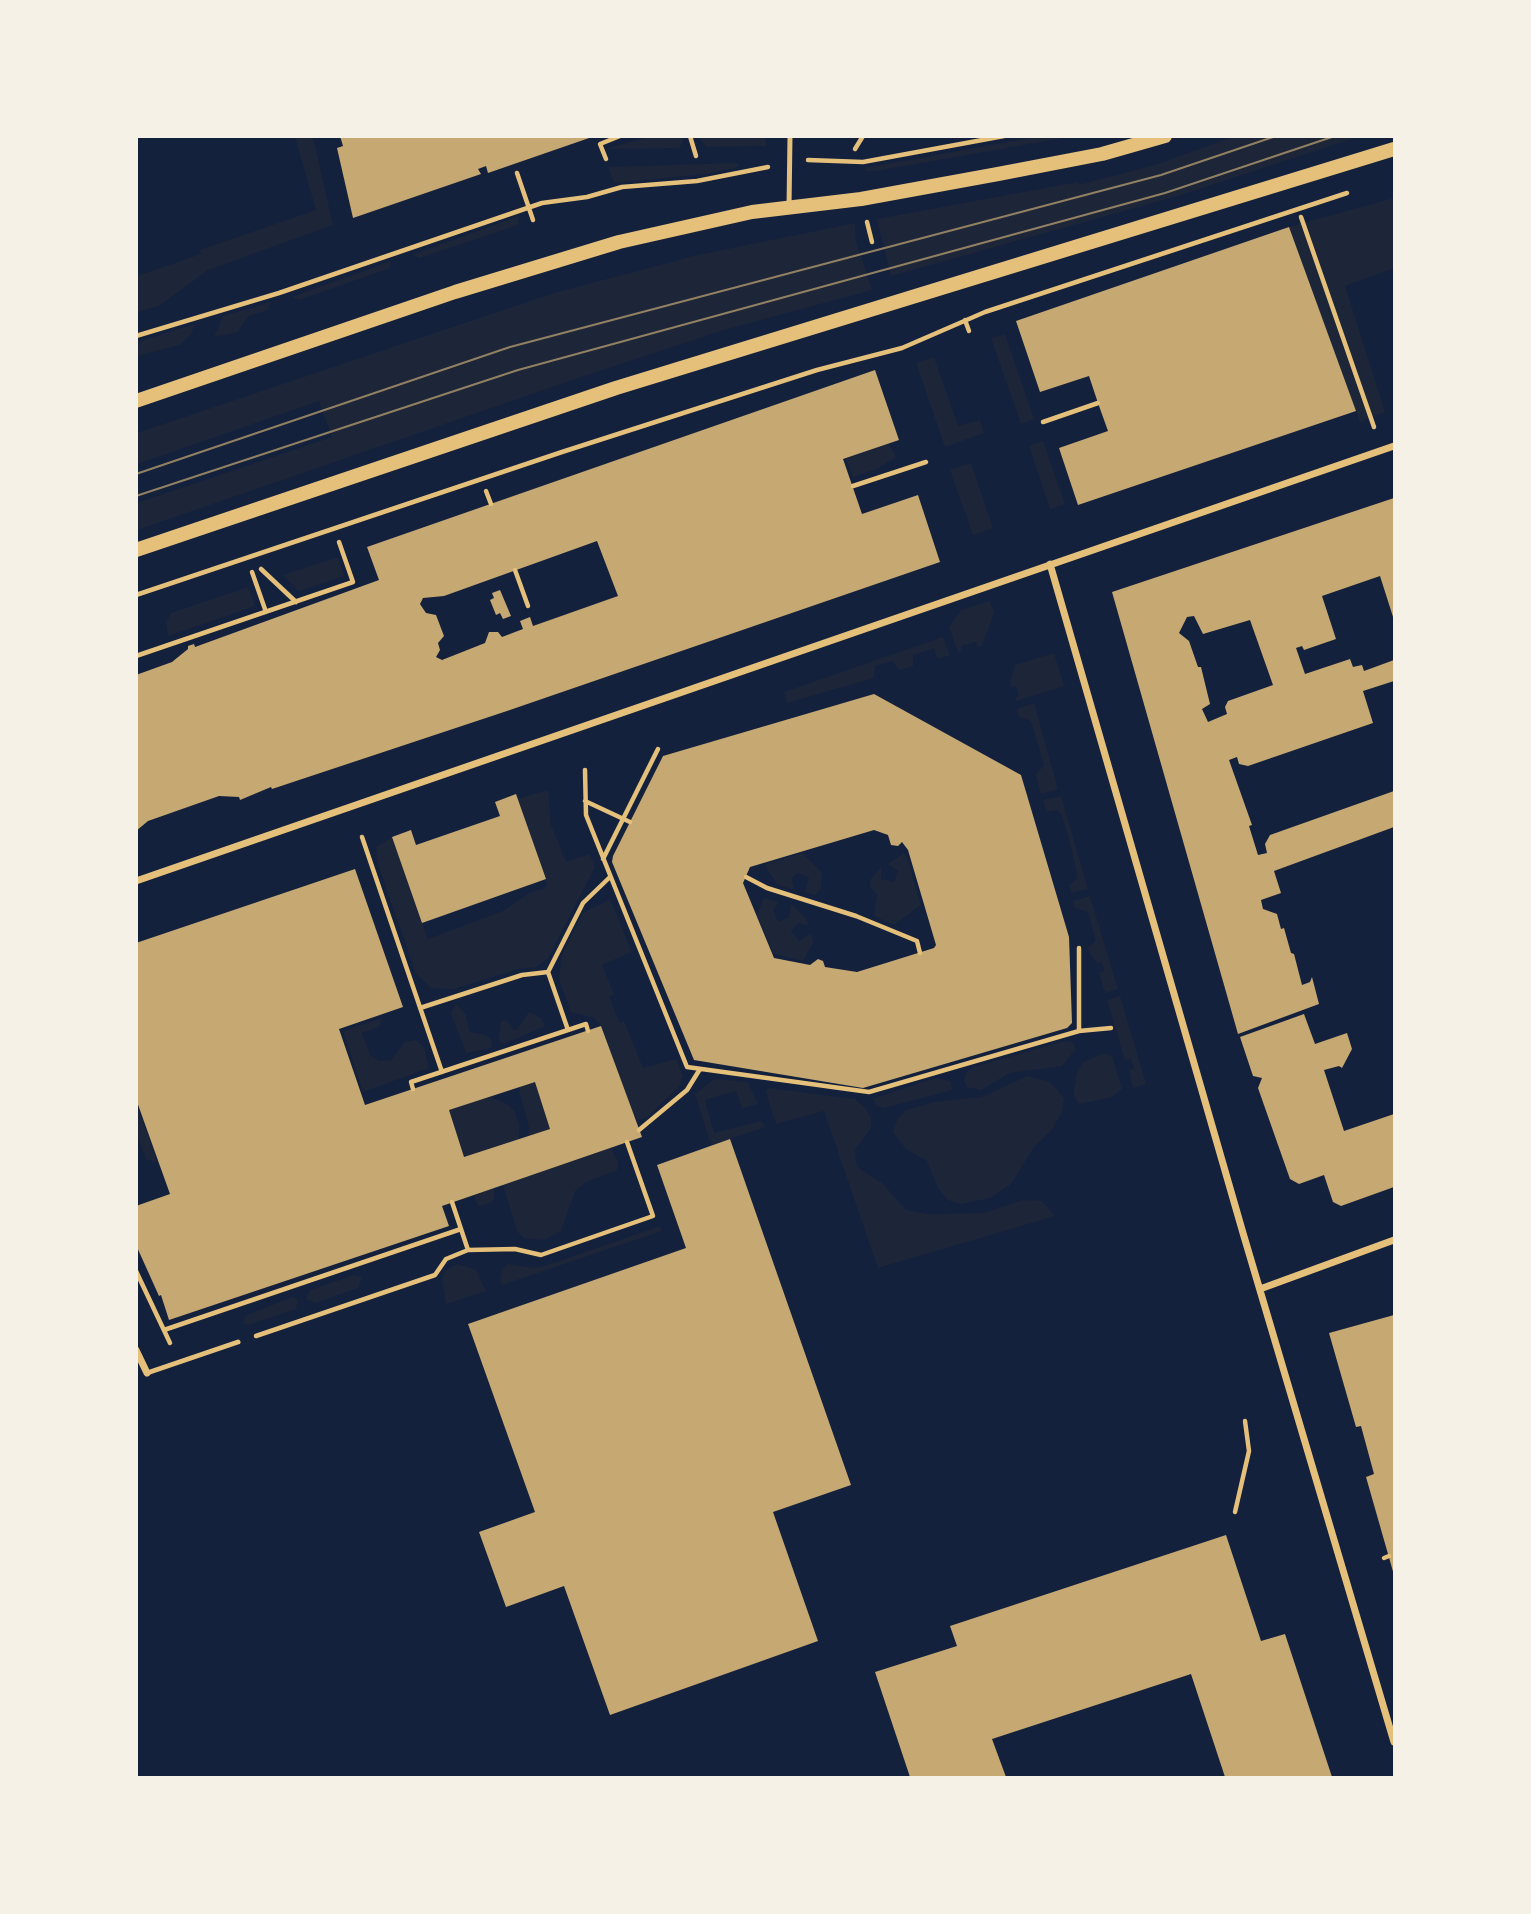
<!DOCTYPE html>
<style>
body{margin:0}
#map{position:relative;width:1531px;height:1914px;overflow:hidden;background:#14213d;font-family:"Sofia Sans Condensed",sans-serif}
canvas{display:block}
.frame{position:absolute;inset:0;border:138px solid #f6f1e7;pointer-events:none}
</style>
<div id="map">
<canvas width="1531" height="1914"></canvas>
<div class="frame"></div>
</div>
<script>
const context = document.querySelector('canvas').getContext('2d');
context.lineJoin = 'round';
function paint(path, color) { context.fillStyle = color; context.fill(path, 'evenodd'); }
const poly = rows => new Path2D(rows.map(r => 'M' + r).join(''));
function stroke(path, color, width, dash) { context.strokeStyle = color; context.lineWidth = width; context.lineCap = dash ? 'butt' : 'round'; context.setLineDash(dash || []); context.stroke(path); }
paint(poly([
 [1040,136,1069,137,876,171,866,171,865,168],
 [295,137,313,137,333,225,208,270,159,306,137,312,137,276,201,254,200,250,316,210],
 [648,137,682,137,683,142,679,148,606,149],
 [699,137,764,137,767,146,706,147],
 [1233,137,1357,137,1181,195,891,276,877,219,1078,182,1079,185,1158,164],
 [738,163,738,167,706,174,614,183,608,167],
 [1394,198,1394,268,1345,286,1385,412,1360,422,1289,227],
 [519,216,518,225,419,258,412,255],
 [855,223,856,242,872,290,724,330,587,375,137,530,137,503,332,437,319,401,137,464,137,433,554,293,698,255],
 [391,261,390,268,299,300,292,297],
 [271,302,268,310,248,316,238,332,214,337,223,316],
 [195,324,191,334,180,345,137,356,137,342],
 [1005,334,1034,419,1021,424,991,338],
 [934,357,958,426,980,420,984,433,945,447,916,363],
 [1043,441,1065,504,1050,509,1029,446],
 [889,444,896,457,877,469,853,477,846,459],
 [971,463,993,528,973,535,950,470],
 [338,557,344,576,299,591,283,575],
 [248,587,255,606,168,636,166,623,171,613],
 [990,601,994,613,982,646,978,647,976,642,961,646,962,651,958,652,949,627,961,610],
 [943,637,950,655,938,659,934,648,913,655,913,666,899,670,893,661,875,666,874,678,787,703,784,692],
 [1054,653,1064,686,1016,701,1015,698,1019,696,1016,686,1011,687,1010,682,1015,665],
 [1034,703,1058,789,1041,794,1036,774,1044,765,1031,721,1019,717,1017,709],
 [548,790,551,825,566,862,590,854,595,867,548,958,536,967,519,969,453,989,431,988,416,974,377,861,376,847,392,837,428,939,503,911,529,893,545,888,547,884,517,799],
 [1061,796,1088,889,1071,893,1069,885,1078,878,1068,835,1062,816,1058,810,1047,812,1043,800],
 [803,853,822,873,821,889,815,895,805,892,809,879,806,876,798,873,792,878,794,890,777,884,766,868,766,864],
 [903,854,907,857,921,905,895,924,888,923,874,915,877,894,871,888,870,880,881,867,881,879,894,882,898,871,887,864],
 [1090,896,1118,989,1105,993,1099,973,1104,971,1102,962,1097,963,1087,948,1096,941,1088,912,1075,908,1073,901],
 [764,898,779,902,773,910,778,922,789,917,791,904,806,918,809,926,798,923,791,931,799,941,811,933,813,943,803,961,774,954,757,915],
 [610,899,632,952,602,965,614,994,609,997,620,1023,624,1021,643,1068,676,1059,683,1076,680,1086,647,1117,639,1120,631,1113,602,1026,594,1018,571,1012,559,979,562,955,583,913],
 [1120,996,1146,1084,1133,1088,1129,1070,1134,1068,1131,1059,1125,1060,1107,1000],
 [456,1004,466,1015,470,1032,486,1035,492,1041,491,1048,466,1053,451,1013],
 [529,1012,541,1018,545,1025,543,1027,504,1044,499,1041,501,1021,507,1020,513,1030,517,1030],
 [382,1018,379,1027,362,1033,370,1055,379,1061,391,1060,405,1042,416,1040,424,1047,429,1068,363,1092,343,1031],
 [1065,1041,1073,1042,1076,1049,1062,1066,1010,1073,981,1090,967,1087,964,1081,966,1073,973,1067],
 [1103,1053,1112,1056,1122,1089,1112,1097,1079,1104,1073,1094,1077,1073,1082,1063],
 [546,1075,564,1129,527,1150,529,1128,519,1089,521,1085],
 [1027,1076,1050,1082,1064,1098,1063,1110,1052,1130,1034,1147,1011,1184,990,1198,960,1204,948,1200,938,1188,927,1161,906,1149,893,1132,897,1120,906,1110,934,1102,982,1097],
 [935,1078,950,1081,952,1090,884,1108,877,1106,872,1099],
 [715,1079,747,1082,758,1104,742,1108,736,1091,705,1100,714,1133,761,1121,766,1127,711,1145,695,1094],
 [768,1088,855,1099,866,1109,871,1118,871,1128,855,1150,856,1163,860,1169,882,1183,906,1210,926,1214,984,1213,1023,1200,1042,1201,1055,1216,878,1268,824,1111,776,1124,766,1092],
 [483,1094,507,1104,514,1110,519,1124,519,1141,493,1182,495,1198,491,1203,478,1206,461,1159,434,1117],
 [137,1105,157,1161,154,1162,146,1159,137,1135],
 [610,1147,618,1161,617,1170,586,1182,575,1191,561,1231,544,1240,524,1238,517,1231,502,1182],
 [660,1226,662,1231,502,1285,500,1281,502,1269,509,1264,532,1268,548,1265],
 [457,1264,475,1269,486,1291,446,1304,442,1279,445,1271],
 [354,1275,362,1277,358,1288,315,1303,306,1299,310,1290],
 [292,1297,298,1300,296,1309,248,1325,243,1323,245,1316]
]), '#1d2539');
paint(poly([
 [340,136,592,136,592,137,488,173,486,166,478,169,481,174,353,218,337,148,343,146],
 [1289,227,1356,411,1078,505,1059,448,1108,431,1098,403,1089,376,1040,392,1016,321],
 [875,370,899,440,843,459,862,514,918,495,940,562,507,711,272,789,271,787,240,800,239,797,219,796,148,821,136,831,136,675,172,662,188,649,188,646,194,644,195,647,379,580,367,547],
 [597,541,618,596,533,626,530,617,520,621,523,629,502,637,498,632,489,632,485,643,442,660,436,657,440,650,438,643,444,636,436,615,426,613,420,604,423,598,444,596],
 [1394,498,1394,620,1380,576,1322,596,1336,639,1304,650,1302,646,1296,648,1305,674,1350,659,1353,667,1362,665,1364,671,1394,660,1394,681,1363,691,1373,723,1248,766,1239,764,1237,757,1229,760,1252,825,1249,826,1258,855,1267,853,1265,844,1270,835,1394,791,1394,827,1274,871,1281,893,1261,900,1263,909,1277,914,1281,929,1284,928,1291,953,1294,954,1302,985,1310,982,1312,977,1319,1004,1238,1034,1112,592],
 [1194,616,1203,634,1250,620,1273,685,1228,701,1225,707,1227,714,1208,722,1202,709,1210,704,1201,667,1198,667,1189,641,1179,633,1187,617],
 [500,590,511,616,503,619,500,613,496,615,490,600,494,598,492,593],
 [874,694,1021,775,1069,937,1072,1023,1067,1028,863,1088,694,1060,612,862,613,856,663,756],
 [874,830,888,835,891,845,898,846,902,842,908,850,936,945,934,948,857,972,825,967,823,961,818,959,810,965,774,958,743,883,750,867],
 [516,794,546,879,422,923,392,837,411,830,416,845,500,816,495,802],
 [355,869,403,1007,339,1029,365,1105,601,1026,642,1137,442,1206,449,1226,169,1320,161,1295,159,1296,136,1245,136,1206,170,1194,136,1099,136,943],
 [535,1082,550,1129,464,1157,449,1110],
 [1304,1014,1315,1044,1347,1033,1352,1049,1342,1068,1339,1066,1324,1070,1344,1131,1394,1114,1394,1187,1341,1206,1333,1202,1324,1175,1299,1184,1290,1179,1258,1088,1262,1078,1253,1076,1240,1037],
 [730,1139,851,1485,773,1512,818,1641,610,1715,564,1586,506,1607,479,1532,535,1512,468,1324,686,1248,657,1165],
 [1394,1315,1394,1575,1366,1477,1374,1474,1361,1426,1356,1427,1329,1333],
 [1226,1535,1261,1641,1285,1634,1332,1777,1225,1777,1191,1674,992,1739,1006,1777,910,1777,875,1672,957,1646,950,1626]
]), '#c6a872');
stroke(poly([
 [690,136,696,156],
 [855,149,863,136],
 [606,159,600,144,620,136],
 [808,160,863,162,1004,136],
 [517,173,533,220],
 [1301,217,1374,427],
 [867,222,872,242],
 [965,320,969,331],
 [136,336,279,293,542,203,587,197,622,187,697,181,768,167],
 [1043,422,1098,403],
 [853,486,926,462],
 [486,491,491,504],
 [261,569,296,602],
 [515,570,528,606],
 [252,572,266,612],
 [136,595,562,452,817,370,902,348,985,312,1347,193],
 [136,656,353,582,339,542],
 [585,770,586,815,687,1067,869,1092,1079,1031,1111,1028],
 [585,801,630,822],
 [362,837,442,1072],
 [603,859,658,749],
 [746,877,767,888,856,916,917,941,920,953],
 [1079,948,1079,1031],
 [420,1008,522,975,548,972],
 [568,1030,548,972,583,903,610,877],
 [413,1089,411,1082,568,1030,586,1024,588,1031],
 [639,1130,687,1090,700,1069],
 [452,1202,468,1250],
 [136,1271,170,1343],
 [164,1330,461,1229],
 [256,1336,435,1275,446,1259,468,1250,515,1249,541,1255,653,1216,627,1142],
 [1235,1512,1249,1451,1245,1421],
 [1384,1558,1389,1556]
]), '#e5c07b', 4.5);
stroke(poly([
 [789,207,790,136],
 [147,1373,238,1342]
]), '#e5c07b', 5);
stroke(poly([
 [1050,564,1243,1233,1394,1742],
 [136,881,1394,446],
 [1260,1289,1394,1240],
 [136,1350,147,1373]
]), '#e5c07b', 7);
stroke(poly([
 [136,401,455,292,619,242,752,212,861,199,998,174,1102,154,1165,136],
 [136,550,616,388,1394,149]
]), '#e5c07b', 14);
stroke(poly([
 [136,474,510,347,1161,175,1276,136],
 [136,496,518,370,1165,193,1335,136]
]), '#918062', 2);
</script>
